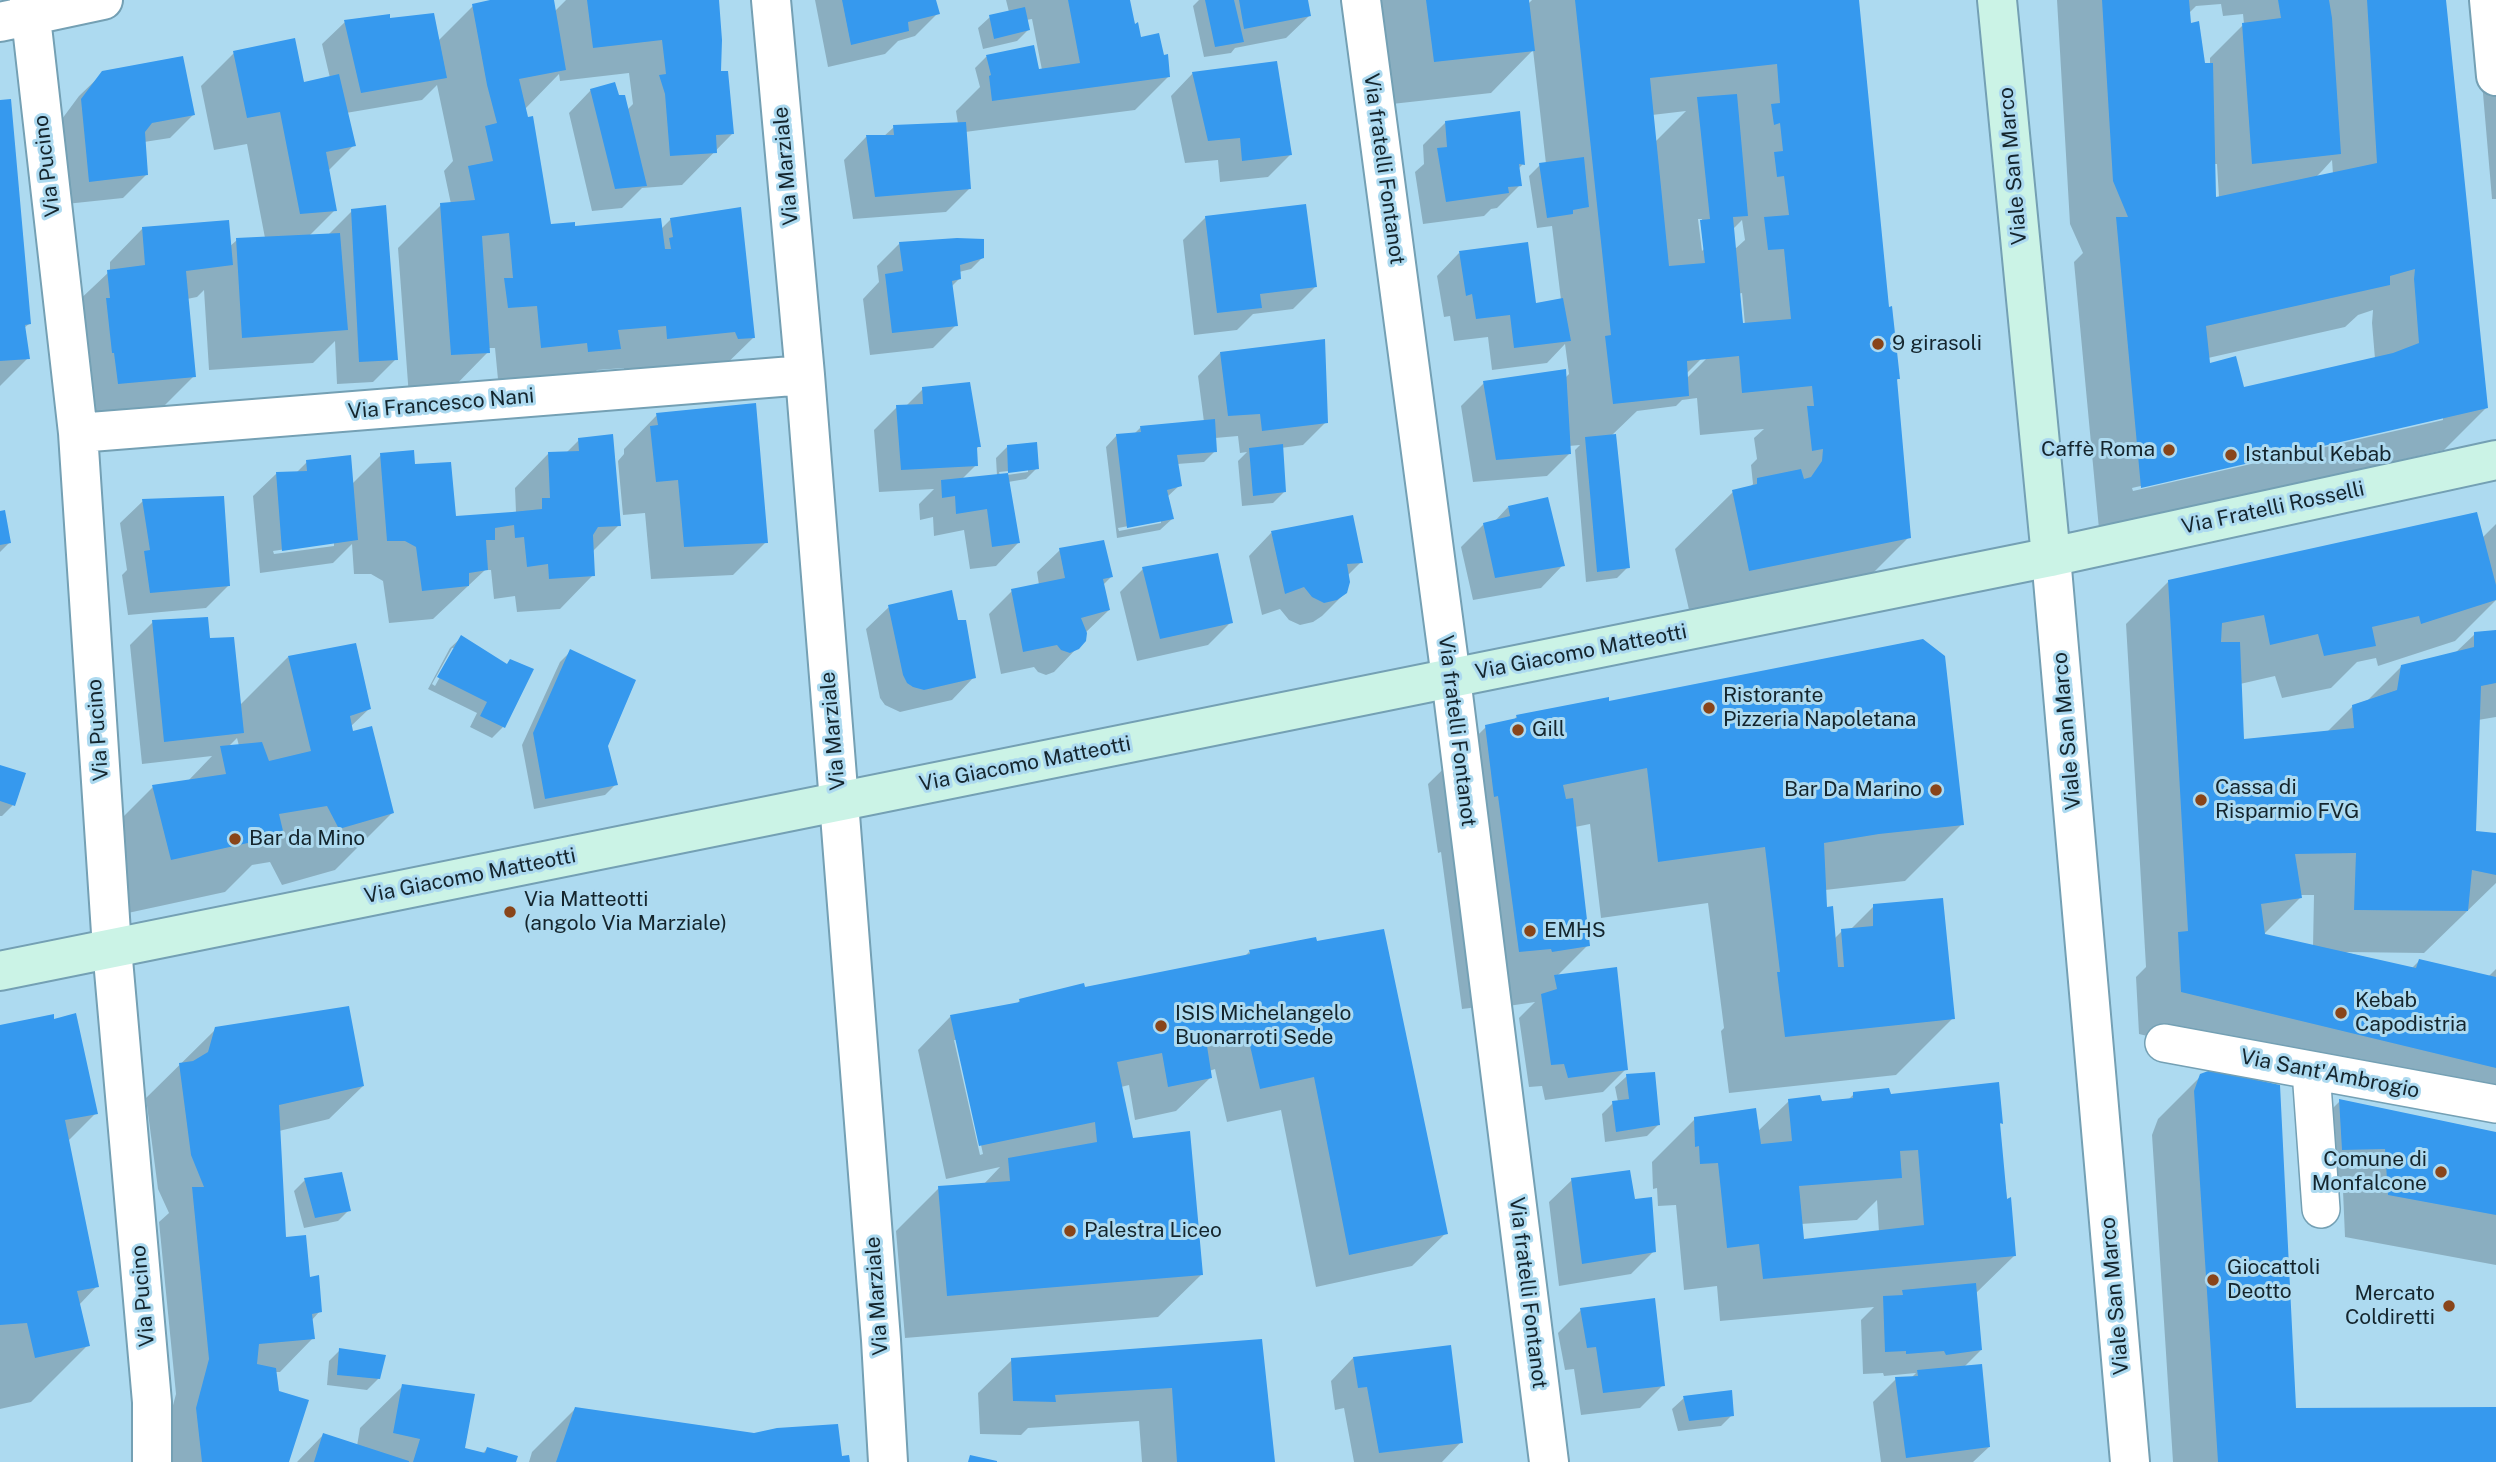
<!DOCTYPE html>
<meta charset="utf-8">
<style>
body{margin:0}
canvas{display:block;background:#addaf0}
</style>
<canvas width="2496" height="1462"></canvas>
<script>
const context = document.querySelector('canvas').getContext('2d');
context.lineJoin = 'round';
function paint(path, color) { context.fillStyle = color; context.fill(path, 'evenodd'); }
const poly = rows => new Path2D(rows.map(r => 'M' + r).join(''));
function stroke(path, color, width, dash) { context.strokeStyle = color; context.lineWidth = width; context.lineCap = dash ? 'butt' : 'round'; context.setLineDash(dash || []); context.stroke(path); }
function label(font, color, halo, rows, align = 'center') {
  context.font = font + ' "Public Sans",sans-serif'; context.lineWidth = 6; context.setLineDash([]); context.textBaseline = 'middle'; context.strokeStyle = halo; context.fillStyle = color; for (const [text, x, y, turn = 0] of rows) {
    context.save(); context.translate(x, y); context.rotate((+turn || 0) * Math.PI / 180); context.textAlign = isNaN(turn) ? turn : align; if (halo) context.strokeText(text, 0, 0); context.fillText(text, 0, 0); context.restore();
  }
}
paint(poly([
 [499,0,552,0,554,12,566,0,718,0,719,73,732,134,682,185,642,188,622,208,592,211,569,113,591,90,618,97,627,110,633,104,629,73,560,81,559,74,524,110,549,226,661,229,671,219,753,338,710,380,625,381,624,368,597,370,576,391,499,390,495,348,488,348,488,352,446,395,409,397,398,248,441,205,451,204,444,171,453,161,437,85,422,100,346,113,354,145,328,171,335,210,309,236,329,234,352,211,396,359,373,382,337,384,335,341,313,363,209,370,204,290,197,297,187,299,194,376,160,410,85,417,74,305,110,271,110,262,143,228,229,247,237,240,265,238,247,144,214,150,201,86,234,53,302,84,330,78,322,44,345,22,388,20,438,41,473,6],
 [815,0,935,0,938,13,915,36,898,41,885,54,828,67],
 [1006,0,1128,0,1133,26,1140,39,1169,76,1135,110,965,132,969,189,946,212,853,219,844,160,866,137,883,137,894,127,958,124,956,111,980,87,975,68,986,57,1033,47,1038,71,1042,70,1032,19,1026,20,1028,30,1017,41,983,49,978,28,990,17,1009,12],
 [1199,0,1306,0,1309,16,1286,38,1235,48,1231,53,1204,57,1193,6],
 [1378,0,1527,0,1528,4,1532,0,1857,0,1887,309,1899,378,1895,382,1909,537,1852,594,1693,627,1675,549,1733,492,1749,488,1753,484,1751,465,1757,459,1754,438,1764,429,1700,435,1697,398,1682,400,1676,406,1637,411,1611,436,1628,567,1617,578,1586,582,1575,450,1580,445,1569,446,1570,453,1547,476,1473,482,1461,406,1484,383,1565,378,1569,374,1565,344,1547,363,1492,370,1488,337,1454,341,1450,316,1444,317,1437,276,1459,253,1534,305,1561,300,1552,226,1537,228,1529,176,1540,165,1546,164,1533,50,1491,93,1392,104],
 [1686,111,1655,142,1652,115],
 [1698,219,1702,219,1705,248,1702,251],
 [1742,220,1745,240,1735,249,1733,229],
 [1742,293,1745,325,1741,325,1738,294],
 [1704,356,1706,359,1683,382,1681,379],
 [2057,0,2444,0,2487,407,2444,450,2099,529,2074,262,2083,253,2070,224],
 [2221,4,2223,16,2243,14,2244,24,2210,58,2210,65,2204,65,2190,25,2189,13,2196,6],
 [2332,160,2333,174,2315,178,2322,171],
 [2214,164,2217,164,2219,198,2214,199],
 [2373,310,2372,323,2375,359,2242,389,2209,365,2208,358,2345,327,2358,315],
 [2443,417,2443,420,2133,491,2132,488],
 [2475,0,2496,0,2496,199,2492,199],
 [103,73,193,115,170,138,144,142,146,175,123,198,66,204,59,123,79,96],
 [1193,73,1291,154,1268,177,1220,182,1218,160,1185,163,1171,96],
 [0,102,29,324,24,328,28,358,0,386],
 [1446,122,1523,164,1518,169,1520,185,1497,208,1491,209,1484,216,1423,224,1415,172,1424,164,1423,145],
 [1206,217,1316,286,1293,309,1253,314,1237,330,1194,335,1183,240],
 [900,243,983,257,971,269,959,272,959,279,951,287,956,325,933,348,870,355,863,299,879,282,877,266],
 [1220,353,1326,422,1303,445,1281,448,1284,492,1273,503,1242,506,1238,461,1247,452,1240,453,1238,436,1215,438,1215,451,1204,462,1177,464,1180,485,1167,497,1172,519,1160,530,1117,538,1106,447,1117,435,1134,434,1141,427,1204,422,1198,376],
 [1161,520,1161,523,1119,531,1118,528],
 [923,389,979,446,975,451,976,465,962,479,997,476,996,458,1007,447,1037,468,1026,479,1008,482,1018,543,996,566,970,569,964,530,934,536,933,517,920,520,919,504,934,489,879,492,874,430,897,407,905,407],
 [1028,469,1028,472,1000,476,999,472],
 [657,415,766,542,733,575,651,579,645,513,623,515,618,461,624,454,624,449],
 [579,440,619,525,592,552,593,575,560,609,517,612,515,596,494,599,491,570,485,570,433,619,389,623,383,581,371,574,354,574,352,544,333,563,260,573,253,496,276,474,296,473,307,462,352,484,381,455,414,466,455,518,516,513,515,488,548,454,566,453],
 [334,542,334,546,274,554,273,551],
 [143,501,229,585,206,608,128,615,122,575,127,570,120,523],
 [1508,507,1563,565,1541,588,1473,600,1461,547,1484,524,1494,522],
 [0,512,10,542,0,552],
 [2496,524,2496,600,2455,641,2378,666,2376,658,2357,662,2331,688,2282,698,2275,676,2240,684,2242,741,2327,732,2353,706,2366,702,2402,666,2455,653,2475,634,2496,631,2496,717,2478,720,2474,832,2496,834,2496,883,2424,953,2345,952,2411,969,2419,961,2488,977,2496,969,2496,1120,2139,1034,2136,977,2146,967,2126,624,2169,581,2482,538],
 [2299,895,2314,895,2313,946,2263,935,2300,898],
 [1271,533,1361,562,1347,576,1346,592,1322,616,1313,622,1300,625,1289,620,1280,609,1262,615,1249,556],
 [1060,550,1111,577,1103,585,1109,610,1085,633,1077,648,1054,672,1046,675,1038,672,1034,667,1001,674,989,614,1012,591,1039,585,1037,572],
 [1143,569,1231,622,1208,645,1137,661,1120,592],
 [889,607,956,622,974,677,952,700,900,712,885,705,880,698,866,629],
 [153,622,209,640,239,706,288,657,369,709,350,727,392,813,335,870,282,885,270,862,252,865,225,892,114,916,96,844,153,787,187,782,212,756,142,764,130,645],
 [237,738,239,746,228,747],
 [462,637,503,727,492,738,470,727,477,713,428,689,450,648],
 [452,648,456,648,435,686,432,684],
 [571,651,606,746,616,784,605,795,534,809,522,745,560,662],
 [1607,703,1962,824,1905,881,1825,890,1826,909,1834,939,1842,931,1850,930,1874,906,1953,1018,1896,1075,1729,1093,1721,1031,1724,1028,1708,903,1601,918,1590,824,1575,827,1588,945,1557,976,1626,1069,1603,1092,1545,1100,1542,1086,1529,1087,1519,1018,1535,1002,1495,1008,1495,1005,1462,1009,1441,852,1438,853,1428,784,1486,727,1513,721,1517,716],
 [0,767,13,805,2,816,0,816],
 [1249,952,1446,1233,1412,1266,1316,1287,1281,1110,1227,1122,1215,1069,1209,1071,1210,1078,1176,1111,1135,1120,1129,1085,1121,1087,1132,1140,1201,1275,1158,1317,905,1338,896,1231,939,1188,983,1185,1000,1167,946,1179,918,1050,951,1016,1016,1005,1020,1000,1244,957],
 [954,1040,958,1040,983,1154,980,1155],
 [0,1027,96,1113,68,1141,97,1286,79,1305,88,1345,31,1402,0,1409],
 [216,1029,363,1086,329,1119,279,1131,284,1239,309,1279,320,1311,311,1321,313,1338,280,1372,274,1372,287,1462,165,1462,163,1443,176,1394,159,1222,169,1213,158,1189,146,1098],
 [1627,1076,1658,1125,1647,1136,1605,1142,1602,1114,1613,1103,1618,1102,1615,1087],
 [2201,1076,2295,1410,2496,1409,2496,1462,2173,1462,2152,1135,2158,1119],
 [1854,1094,1889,1096,2001,1123,1998,1126,2014,1256,1975,1294,1981,1350,1963,1368,1989,1447,1973,1462,1881,1462,1873,1402,1896,1379,1911,1378,1916,1373,1884,1376,1883,1373,1863,1374,1861,1320,1874,1307,1720,1321,1717,1286,1684,1290,1676,1205,1658,1206,1657,1188,1653,1189,1652,1162,1695,1119,1757,1132,1789,1101,1820,1103,1847,1101],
 [1877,1200,1879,1232,1803,1241,1801,1224,1857,1220],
 [2340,1101,2496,1135,2496,1265,2345,1237,2343,1191,2300,1192,2297,1144],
 [305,1180,349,1210,338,1221,304,1228,294,1191],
 [1572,1180,1633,1201,1654,1251,1631,1274,1559,1286,1549,1202],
 [1581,1310,1663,1385,1640,1408,1581,1415,1574,1369,1565,1370,1558,1333],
 [1261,1341,1274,1462,1142,1462,1139,1421,1028,1428,1021,1435,980,1434,978,1393,1012,1360],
 [340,1350,379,1378,367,1390,327,1385,329,1361],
 [1353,1358,1461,1442,1442,1462,1354,1462,1344,1408,1335,1410,1331,1381],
 [403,1386,463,1449,482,1454,488,1448,514,1462,297,1462,323,1435,357,1446,360,1428],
 [1684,1398,1732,1415,1721,1426,1678,1431,1672,1409],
 [575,1409,840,1458,848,1462,529,1462,532,1452]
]), '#0003');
paint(poly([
 [490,0,554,0,566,70,519,79,528,117,533,116,551,224,575,222,575,226,661,218,665,249,671,249,669,238,673,237,670,218,741,207,755,338,738,339,735,332,667,339,666,326,618,330,621,349,588,352,587,343,541,348,537,306,508,308,504,278,513,278,509,233,482,236,490,353,451,355,440,203,475,200,468,166,493,161,485,126,497,123,487,85,472,4],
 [587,0,719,0,722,40,721,71,728,71,734,134,716,135,717,153,670,156,665,94,659,75,666,74,662,40,593,48],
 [842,0,936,0,940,14,908,22,909,31,851,45],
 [1068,0,1130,0,1135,24,1138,22,1141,37,1159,33,1164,55,1168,54,1170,77,992,101,989,76,991,75,986,55,1034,45,1039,69,1080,63],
 [1205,0,1234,0,1244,42,1215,47],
 [1239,0,1308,0,1311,16,1244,29],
 [1426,0,1529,0,1535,51,1434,62],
 [1575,0,1859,0,1889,307,1892,306,1900,379,1897,379,1911,538,1749,571,1732,490,1757,484,1757,478,1801,469,1804,479,1811,477,1822,461,1823,449,1812,451,1807,406,1814,406,1812,386,1742,393,1739,356,1729,357,1687,361,1689,396,1613,404,1605,336,1611,335],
 [1777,64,1780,103,1771,104,1774,125,1780,123,1783,151,1774,152,1777,177,1784,176,1789,215,1764,217,1768,250,1784,249,1791,319,1743,323,1733,217,1748,216,1737,94,1697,97,1710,219,1700,220,1705,263,1669,266,1650,78],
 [2102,0,2189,0,2191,23,2199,21,2205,63,2213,63,2216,197,2377,163,2367,0,2446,0,2488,408,2141,488,2116,217,2128,217,2113,181],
 [2415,269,2414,279,2419,343,2393,353,2244,387,2236,356,2210,363,2206,326,2390,285,2390,276],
 [2278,0,2329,0,2332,18,2341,154,2252,164,2242,23,2281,18],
 [1025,7,1030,30,994,39,989,15],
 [434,13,447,78,361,93,344,20,390,14,390,18],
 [295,38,304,82,339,74,356,146,326,152,337,211,300,214,280,112,247,118,233,51],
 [183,56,195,115,152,123,145,132,148,175,89,182,81,99,102,71],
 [1277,61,1292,155,1242,161,1240,138,1208,141,1192,72],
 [615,82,619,95,625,95,647,186,615,189,590,89],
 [11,99,31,324,25,325,30,359,0,361,0,100],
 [1520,111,1525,165,1519,164,1522,186,1508,187,1509,193,1446,202,1437,148,1447,147,1445,121],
 [966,122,971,189,875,197,866,135,894,135,893,125],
 [1584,157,1589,207,1573,210,1573,214,1547,218,1539,163],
 [1306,204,1317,287,1260,294,1262,308,1217,313,1205,216],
 [386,205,398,360,359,362,351,209],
 [229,220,233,265,186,271,196,377,118,384,114,353,112,353,106,298,110,298,107,270,145,265,142,227],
 [340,233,348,330,242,338,236,238],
 [957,238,984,239,984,258,960,265,961,279,952,281,958,326,892,333,885,274,903,271,899,242],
 [1528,242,1536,303,1563,298,1571,341,1514,348,1510,315,1476,319,1472,294,1466,296,1459,251],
 [1325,339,1328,423,1262,431,1260,414,1228,416,1220,352],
 [1566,369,1571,454,1496,460,1483,381],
 [970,382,981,447,977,447,978,466,901,470,896,405,923,404,922,387],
 [756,403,768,543,684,547,678,480,656,482,650,426,658,425,656,413],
 [1215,419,1217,452,1177,455,1182,486,1167,490,1174,519,1127,528,1116,434,1141,432,1140,426],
 [613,434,621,526,598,527,593,535,595,576,549,579,548,564,527,567,524,537,515,538,514,525,495,528,495,540,486,540,488,570,469,573,469,586,422,591,416,547,405,541,387,541,380,453,414,450,415,464,451,462,456,516,512,512,542,509,542,498,550,498,548,452,579,451,578,438],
 [1616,434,1630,568,1597,572,1585,437],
 [1037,442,1039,469,1008,473,1007,445],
 [1283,444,1286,492,1253,496,1249,448],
 [351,455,358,540,282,551,276,472,307,471,306,460],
 [1008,473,1020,543,992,547,987,509,956,514,955,496,942,498,941,480],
 [224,496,230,586,150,593,144,551,150,550,142,499],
 [1548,497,1565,566,1495,578,1483,523,1510,516,1508,506],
 [5,510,11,543,0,545,0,511],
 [2477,512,2496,585,2496,600,2421,624,2419,616,2372,627,2376,646,2324,656,2318,634,2270,645,2264,615,2222,623,2221,642,2240,642,2244,739,2354,728,2352,705,2397,690,2401,665,2474,647,2474,632,2496,630,2496,683,2481,686,2476,831,2496,833,2496,875,2472,870,2468,911,2354,910,2356,853,2295,854,2302,898,2261,904,2265,934,2416,968,2419,959,2496,977,2496,1068,2181,992,2178,932,2188,931,2168,580],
 [1353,515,1363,563,1347,564,1350,582,1347,593,1337,600,1324,603,1312,597,1304,587,1285,594,1271,531],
 [1104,540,1113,577,1103,579,1110,610,1081,618,1087,633,1086,641,1079,649,1070,653,1061,650,1057,645,1023,652,1011,589,1065,578,1059,548],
 [1218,553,1233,623,1160,639,1142,567],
 [952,590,958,620,966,620,976,678,924,690,913,687,907,683,903,675,888,605],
 [208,617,210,638,234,637,244,733,164,742,152,620],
 [461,635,507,664,510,659,534,669,505,728,480,716,487,702,437,677],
 [1923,639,1945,656,1964,825,1879,834,1824,843,1827,907,1833,906,1838,967,1844,967,1841,929,1873,926,1873,904,1943,898,1955,1019,1785,1037,1777,972,1780,972,1765,847,1658,862,1647,768,1563,785,1566,799,1573,798,1590,946,1552,952,1551,949,1519,952,1498,796,1494,797,1485,725,1517,718,1516,715,1609,697,1609,701],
 [356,643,371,709,350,716,353,731,372,726,394,813,339,829,327,806,279,814,284,835,171,860,152,785,226,774,220,746,262,742,269,761,311,751,288,656],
 [570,649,636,680,608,746,618,785,545,799,533,733],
 [0,765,26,773,15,806,0,801],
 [1384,929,1448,1234,1349,1255,1314,1077,1260,1089,1248,1037,1207,1046,1212,1078,1168,1087,1162,1053,1117,1062,1133,1138,1190,1131,1203,1275,947,1296,938,1186,1010,1181,1008,1158,1097,1142,1095,1122,979,1146,950,1015,1020,1002,1019,999,1084,983,1085,987,1250,954,1249,950,1316,937,1317,941],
 [1617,967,1628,1070,1568,1078,1564,1064,1551,1065,1541,994,1557,989,1554,975],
 [349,1006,364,1086,279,1105,286,1237,306,1235,310,1277,319,1275,322,1312,312,1314,315,1339,259,1344,257,1364,276,1368,279,1391,309,1400,289,1462,202,1462,196,1408,209,1359,192,1187,204,1187,191,1155,179,1063,193,1061,208,1052,215,1027],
 [76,1013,98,1114,65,1120,99,1287,77,1291,90,1346,35,1358,27,1323,0,1325,0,1025,54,1014,54,1019],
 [2211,1070,2280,1085,2296,1408,2496,1407,2496,1462,2218,1462,2194,1091,2200,1074],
 [1655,1072,1660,1125,1616,1132,1612,1101,1629,1099,1626,1074],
 [1999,1082,2003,1124,2000,1123,2007,1199,2011,1197,2016,1256,1763,1279,1759,1244,1727,1248,1718,1163,1700,1164,1699,1146,1695,1147,1694,1117,1756,1108,1761,1144,1792,1141,1788,1099,1820,1095,1822,1101,1853,1098,1853,1092,1889,1088,1891,1094],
 [1918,1150,1924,1225,1804,1239,1799,1186,1902,1178,1900,1151],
 [2339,1099,2496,1132,2496,1215,2388,1195,2385,1149,2342,1150],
 [1630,1170,1635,1199,1652,1197,1656,1252,1582,1264,1571,1178],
 [342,1172,351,1211,315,1218,304,1178],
 [1976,1283,1982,1350,1946,1355,1944,1351,1906,1354,1906,1351,1885,1352,1883,1296,1903,1295,1902,1290],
 [1655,1298,1665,1386,1603,1393,1596,1347,1587,1348,1580,1308],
 [1262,1339,1275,1462,1177,1462,1172,1388,1055,1395,1056,1402,1013,1401,1011,1358],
 [1451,1345,1463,1443,1379,1453,1367,1387,1358,1388,1353,1357],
 [339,1348,386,1355,380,1379,337,1375],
 [1982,1364,1990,1447,1906,1458,1895,1377,1918,1376,1917,1370],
 [402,1384,475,1394,465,1448,485,1453,487,1447,518,1456,516,1462,413,1462,420,1439,393,1433],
 [1732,1390,1734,1416,1689,1421,1683,1396],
 [575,1407,754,1433,777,1428,838,1424,842,1456,849,1455,850,1462,556,1462],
 [323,1433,409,1461,409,1462,314,1462],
 [970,1455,997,1461,997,1462,968,1462]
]), '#3699ee');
const pedestrian = poly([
 [2164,1043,2496,1104],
 [2311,1071,2321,1209]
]);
const minor = poly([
 [29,0,78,433,112,948,152,1402,152,1462],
 [771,0,805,375,839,802,881,1340,888,1462],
 [1361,0,1451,678,1549,1462],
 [2489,0,2496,76],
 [0,22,103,0],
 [78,433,805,375]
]);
const tertiary = poly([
 [2051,557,2130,1462]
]);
const secondary = poly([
 [1997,0,2051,557],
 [0,971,2051,557,2496,460]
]);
stroke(pedestrian, '#74a0b4', 40);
stroke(minor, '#74a0b4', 42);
stroke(tertiary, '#74a0b4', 42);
stroke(secondary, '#74a0b4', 42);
stroke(pedestrian, '#fff', 37);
stroke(minor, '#fff', 38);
stroke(tertiary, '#fff', 38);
stroke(secondary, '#cbf3e6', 38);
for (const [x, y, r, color] of [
 [1878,344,7,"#89451a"],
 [2169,450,7,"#89451a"],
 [2231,455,7,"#89451a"],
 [1709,708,7,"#89451a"],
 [1518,730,7,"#89451a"],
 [1936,790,7,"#89451a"],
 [2201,800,7,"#89451a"],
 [235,839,7,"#89451a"],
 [510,912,7,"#89451a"],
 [1530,931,7,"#89451a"],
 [2341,1013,7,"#89451a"],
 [1161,1026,7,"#89451a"],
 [2441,1172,7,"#89451a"],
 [1070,1231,7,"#89451a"],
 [2213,1280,7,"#89451a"],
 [2449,1306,7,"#89451a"]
]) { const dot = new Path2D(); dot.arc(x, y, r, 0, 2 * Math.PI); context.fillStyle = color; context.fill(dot); stroke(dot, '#addaf0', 2.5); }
label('21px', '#14252d', '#addaf0', [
 ["Via Pucino",47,166,-97],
 ["Via Marziale",786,166,-95],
 ["Viale San Marco",2013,166,-95],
 ["Via fratelli Fontanot",1384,169,82],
 ["Via Francesco Nani",441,404,-5],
 ["Via Fratelli Rosselli",2273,508,-12],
 ["Via Giacomo Matteotti",1581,652,-11],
 ["Via Pucino",98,730,-94],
 ["Via Marziale",833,731,-95],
 ["Via fratelli Fontanot",1457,731,83],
 ["Viale San Marco",2067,731,-95],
 ["Via Giacomo Matteotti",1025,764,-11],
 ["Via Giacomo Matteotti",470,876,-11],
 ["Via Sant'Ambrogio",2330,1074,11],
 ["Via fratelli Fontanot",1528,1293,83],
 ["Via Pucino",143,1296,-95],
 ["Via Marziale",877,1296,-94],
 ["Viale San Marco",2115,1296,-95]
]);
label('21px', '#14252d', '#addaf0', [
 ["9 girasoli",1892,344],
 ["Caffè Roma",2155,450,"right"],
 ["Istanbul Kebab",2245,455],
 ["Ristorante",1723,696],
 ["Pizzeria Napoletana",1723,720],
 ["Gill",1532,730],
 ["Cassa di",2215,788],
 ["Risparmio FVG",2215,812],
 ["Bar Da Marino",1922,790,"right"],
 ["Bar da Mino",249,839],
 ["Via Matteotti",524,900],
 ["(angolo Via Marziale)",524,924],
 ["EMHS",1544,931],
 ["Kebab",2355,1001],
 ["Capodistria",2355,1025],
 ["ISIS Michelangelo",1175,1014],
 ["Buonarroti Sede",1175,1038],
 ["Comune di",2427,1160,"right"],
 ["Monfalcone",2427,1184,"right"],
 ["Palestra Liceo",1084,1231],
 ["Giocattoli",2227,1268],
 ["Deotto",2227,1292],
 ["Mercato",2435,1294,"right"],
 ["Coldiretti",2435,1318,"right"]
], 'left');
</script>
